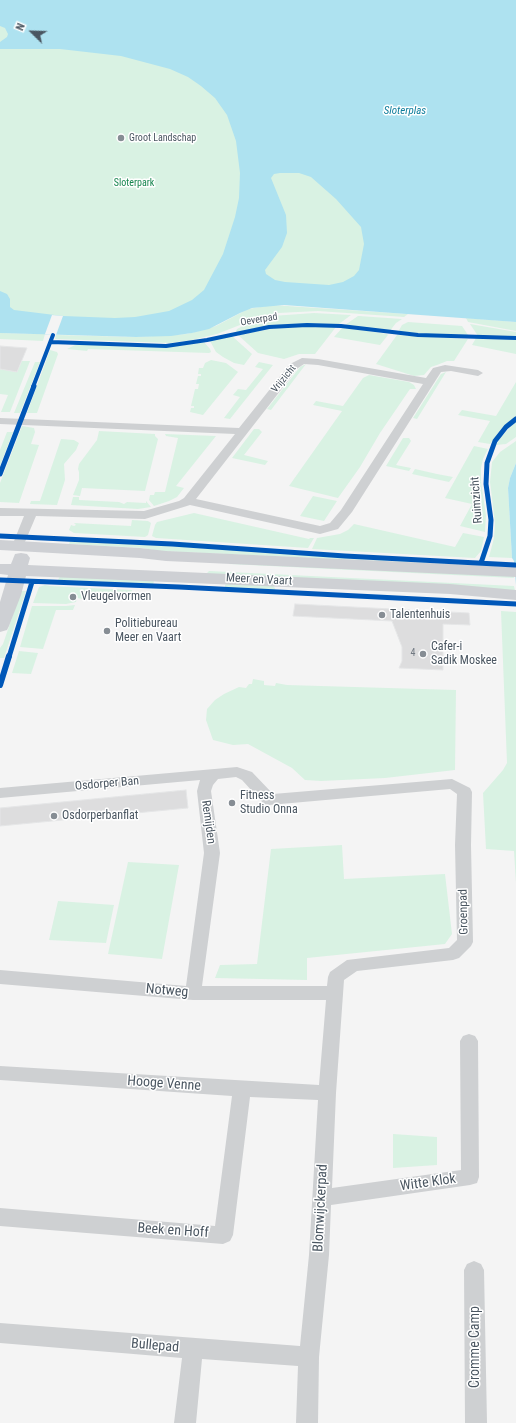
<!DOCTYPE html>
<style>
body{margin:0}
#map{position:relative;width:516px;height:1423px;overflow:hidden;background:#f4f4f4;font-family:"Roboto Condensed",sans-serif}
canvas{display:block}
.north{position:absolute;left:12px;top:12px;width:40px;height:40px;-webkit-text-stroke:3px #fff;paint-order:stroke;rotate:293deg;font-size:11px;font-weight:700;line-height:16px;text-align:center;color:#4a5661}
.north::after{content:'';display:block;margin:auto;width:14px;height:18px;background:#4a5661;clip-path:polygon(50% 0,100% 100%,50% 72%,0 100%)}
</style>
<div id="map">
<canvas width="516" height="1423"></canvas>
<div class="north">N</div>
</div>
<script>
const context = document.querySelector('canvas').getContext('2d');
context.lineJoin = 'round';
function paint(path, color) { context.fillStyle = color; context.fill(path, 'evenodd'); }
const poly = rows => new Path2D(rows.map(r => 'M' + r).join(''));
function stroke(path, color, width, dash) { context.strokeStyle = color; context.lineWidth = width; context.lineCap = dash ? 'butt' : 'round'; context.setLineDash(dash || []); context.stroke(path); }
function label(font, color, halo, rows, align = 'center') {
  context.font = font + ' "Roboto Condensed",sans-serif'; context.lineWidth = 3; context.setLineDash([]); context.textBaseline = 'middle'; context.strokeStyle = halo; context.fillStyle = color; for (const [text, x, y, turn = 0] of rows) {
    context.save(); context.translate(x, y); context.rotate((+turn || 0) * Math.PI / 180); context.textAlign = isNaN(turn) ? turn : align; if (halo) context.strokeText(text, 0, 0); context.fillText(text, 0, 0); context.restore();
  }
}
paint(poly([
 [0,0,101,0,350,165,398,297,219,294,127,327,0,322],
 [272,305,408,314,404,317,318,311,278,313,263,316,217,334,192,340,170,343,55,339,56,335,136,337,187,334,216,326,248,309],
 [314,313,351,315,339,324,287,325,237,332,236,331,237,329,247,324,272,316],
 [358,316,359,316,402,319,396,323,389,332,345,325],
 [466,318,516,322,516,331,468,322],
 [408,322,462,326,468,335,458,336,398,332,402,325],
 [470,324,516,332,516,337,478,336],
 [319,326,336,327,315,354,299,354,284,359,258,353,238,335,275,328],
 [343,327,387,334,388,335,380,345,334,337],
 [0,333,45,334,43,341,0,339],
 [397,335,466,339,468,339,454,361,447,361,437,365,431,367,424,375,414,376,376,364],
 [232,336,252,354,244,365,234,363,223,357,216,352,210,341],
 [476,338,516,339,516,354,472,345],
 [204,342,210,349,211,352,209,353,88,349,87,351,67,349,77,344,155,347,178,346],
 [50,350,57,352,58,354,37,413,27,413],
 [211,360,226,363,238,372,203,415,190,412,191,408,194,408,194,406,191,406,195,389,198,389,199,384,196,384,198,376,201,376,201,374,198,374,199,368,203,368,205,363],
 [22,361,30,361,10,412,1,412,8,395,0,394,0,369,17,372],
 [35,362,40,362,20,413,14,413],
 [259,362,273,365,230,419,224,418,240,397,233,395,238,389,246,390,263,369,255,367],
 [306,364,271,410,267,409,300,367],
 [446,372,417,419,413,418,441,374],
 [369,375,409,382,414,385,416,389,410,389,380,433,360,467,338,498,289,486,342,411,313,405,316,401,343,406,363,378],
 [516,382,516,416,501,429,490,444,478,442,490,421,458,415,462,410,496,416],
 [516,421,516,437,506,444,496,445,502,436],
 [22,426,34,428,35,432,31,444,39,445,19,503,0,502,0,483],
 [254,429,259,429,262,432,244,455,268,461,265,465,232,458],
 [99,431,155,434,155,436,158,439,145,491,82,488,80,496,73,495,79,480,79,472,78,469,79,464,97,440],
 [7,432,13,432,0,466,0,450],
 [165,434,216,436,176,486,184,488,177,497,169,501,154,506,149,500,150,495,154,495,155,492,165,492,178,438,166,436],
 [403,438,409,438,411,441,396,465,411,468,409,471,386,466],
 [61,439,74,440,79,443,76,450,64,464,65,480,57,505,30,504,31,501,40,501],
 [516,441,516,463,510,478,508,488,512,558,489,557,494,538,495,523,490,482,492,462,500,452],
 [474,446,488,449,483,459,481,468,481,482,486,515,485,532,460,526,472,504,445,498],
 [415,469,437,474,453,477,449,482,412,474],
 [313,496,337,501,324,521,300,516],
 [73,497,79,497,79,500,119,502,124,504,127,502,146,503,146,501,151,507,138,509,71,505],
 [194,513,309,539,310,538,314,538,308,548,156,538,152,536,155,525,157,522],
 [132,520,148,521,151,523,148,535,145,537,74,533,69,530,71,525,74,526,76,525,74,523,131,526],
 [354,524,455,547,463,533,484,537,481,551,475,558,312,549,317,538,340,534,348,530],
 [70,541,167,546,494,566,159,551,143,548,69,544],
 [229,561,513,574,514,578,229,564],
 [209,571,514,586,515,591,208,574,207,573],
 [60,576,152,579,154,582,153,584,58,580],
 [231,581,270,583,275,588,275,590,225,588,225,585],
 [45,585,50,586,132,590,131,596,85,594,83,599,77,598,76,602,66,604,33,603,39,587],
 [21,591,26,591,4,658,0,658,0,648,3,644],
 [75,605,73,610,56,610,43,649,20,647,32,606,66,606],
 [501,611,516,612,516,883,514,851,486,849,483,793,503,770,507,763],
 [19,651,38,653,31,674,12,673],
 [253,679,264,681,264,685,275,686,276,683,287,685,456,690,455,770,385,778,321,781,305,780,292,768,248,744,233,745,213,740,206,720,207,709,215,700,224,694,239,687,246,688,249,684,252,684],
 [342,845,344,879,445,874,452,934,445,944,307,958,307,980,215,978,220,965,257,964,271,849],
 [128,862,179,865,162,959,108,954],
 [58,901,114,905,106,943,49,940],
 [393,1134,437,1137,437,1165,393,1168]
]), '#d9f2e3');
paint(poly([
 [0,0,516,0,516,322,284,305,252,308,240,313,209,329,192,333,171,336,136,337,0,333,0,291,7,294,10,299,10,307,14,310,63,316,115,318,135,317,169,311,192,300,204,290,223,254,235,217,239,198,240,173,236,141,227,115,215,98,201,86,188,77,170,69,121,56,60,49,0,49,0,42,7,37,8,34,5,28,0,26],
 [280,173,299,173,311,177,336,199,361,227,364,244,359,270,354,276,343,282,329,285,285,282,275,280,266,274,265,270,282,247,287,233,286,215,271,178,274,174],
 [516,463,516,585,514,561,512,558,508,488,510,478]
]), '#aee2f0');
paint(poly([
 [52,315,63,316,56,335,45,334]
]), '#f4f4f4');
const building = poly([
 [0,346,27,348,17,372,0,369,0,346],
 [295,604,469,613,470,625,443,624,443,670,399,668,402,661,402,647,392,621,293,616,295,604],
 [186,790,188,808,0,826,0,808,186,790]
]);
paint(building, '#ddddde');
stroke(building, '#e5e6e7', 1);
paint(poly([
 [302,358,318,359,426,378,433,368,445,365,478,370,483,373,478,376,451,371,441,372,352,512,338,529,320,534,190,505,145,519,36,516,22,549,18,550,14,549,12,546,24,516,0,516,0,508,144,511,179,501,184,498,235,434,0,424,0,418,239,428,290,364,302,358],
 [304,364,318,365,423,384,341,510,330,523,320,526,196,499,298,368,304,364],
 [237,767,252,772,273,794,452,779,470,788,472,792,471,845,473,942,471,946,459,958,453,960,357,971,344,980,336,1093,332,1188,461,1170,460,1041,463,1036,469,1034,475,1036,478,1041,479,1177,477,1183,470,1185,331,1205,329,1255,319,1357,318,1423,296,1423,298,1366,202,1359,196,1423,174,1423,182,1358,0,1343,0,1323,300,1346,309,1255,318,1100,250,1097,233,1235,230,1241,223,1244,0,1226,0,1208,215,1226,232,1096,0,1080,0,1066,319,1085,326,1000,193,1000,0,984,0,970,186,986,204,853,197,791,200,780,0,798,0,788,237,767],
 [236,777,242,780,264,804,269,805,450,789,457,794,455,845,457,940,449,948,347,960,330,972,328,977,327,986,202,986,220,853,211,791,213,785,218,779,236,777],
 [474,1261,481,1264,484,1270,487,1423,465,1423,464,1270,467,1264,474,1261]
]), '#ced0d2');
paint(poly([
 [0,540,140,548,166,551,516,567,516,577,166,561,140,558,0,550,0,540],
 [21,553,27,554,30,558,28,565,450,584,516,590,516,600,450,594,26,576,21,595,9,626,7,630,0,632,0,602,8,575,0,574,0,564,11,564,15,554,21,553]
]), '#ced0d4');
stroke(poly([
 [51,342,166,346,207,340,269,327,307,325,341,326,418,335,516,338],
 [33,387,53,335]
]), '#0057b8', 4);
stroke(poly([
 [0,474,34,386],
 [0,536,172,544,345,556,515,565],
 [481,563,490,536,491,520,486,484,487,463,495,441,506,427,516,419],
 [0,580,179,587,516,604],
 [9,657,32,582]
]), '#0057b8', 5);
stroke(poly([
 [0,685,9,656]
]), '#0057b8', 6);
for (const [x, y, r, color] of [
 [121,138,4,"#868d94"],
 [73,597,4,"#868d94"],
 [382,615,4,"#868d94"],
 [107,631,4,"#868d94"],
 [423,654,4,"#868d94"],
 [232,803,4,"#868d94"],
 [54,816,4,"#868d94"]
]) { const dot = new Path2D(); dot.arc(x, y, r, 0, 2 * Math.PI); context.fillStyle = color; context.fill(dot); stroke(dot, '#fff', 1.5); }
label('10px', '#4a5661', '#fff', [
 ["Groot Landschap",129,138]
], 'left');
label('10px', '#17864f', '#fff', [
 ["Sloterpark",134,183]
]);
label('10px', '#4a5661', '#fff', [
 ["Oeverpad",259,320,-9],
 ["Vrijzicht",284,379,-51]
]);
label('10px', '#707881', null, [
 ["4",413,653]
]);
label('italic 11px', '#0c7c9b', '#fff', [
 ["Sloterplas",405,111]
]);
label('12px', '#4a5661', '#fff', [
 ["Ruimzicht",477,500,-94],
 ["Meer en Vaart",259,580,3],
 ["Osdorper Ban",107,784,-5],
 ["Remijden",208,822,82],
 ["Groenpad",464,912,-91]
]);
label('12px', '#4a5661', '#fff', [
 ["Vleugelvormen",81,597],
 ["Talentenhuis",390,615],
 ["Politiebureau",115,624],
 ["Meer en Vaart",115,638],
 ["Cafer-i",431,647],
 ["Sadik Moskee",431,661],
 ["Fitness",240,796],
 ["Studio Onna",240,810],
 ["Osdorperbanflat",62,816]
], 'left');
label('14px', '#4a5661', '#fff', [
 ["Notweg",167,991,5],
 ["Hooge Venne",164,1084,4],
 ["Witte Klok",428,1183,-8],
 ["Blomwijckerpad",321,1208,-87],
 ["Beek en Hoff",173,1231,4],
 ["Bullepad",155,1346,5],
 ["Cromme Camp",475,1347,-90]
]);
</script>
